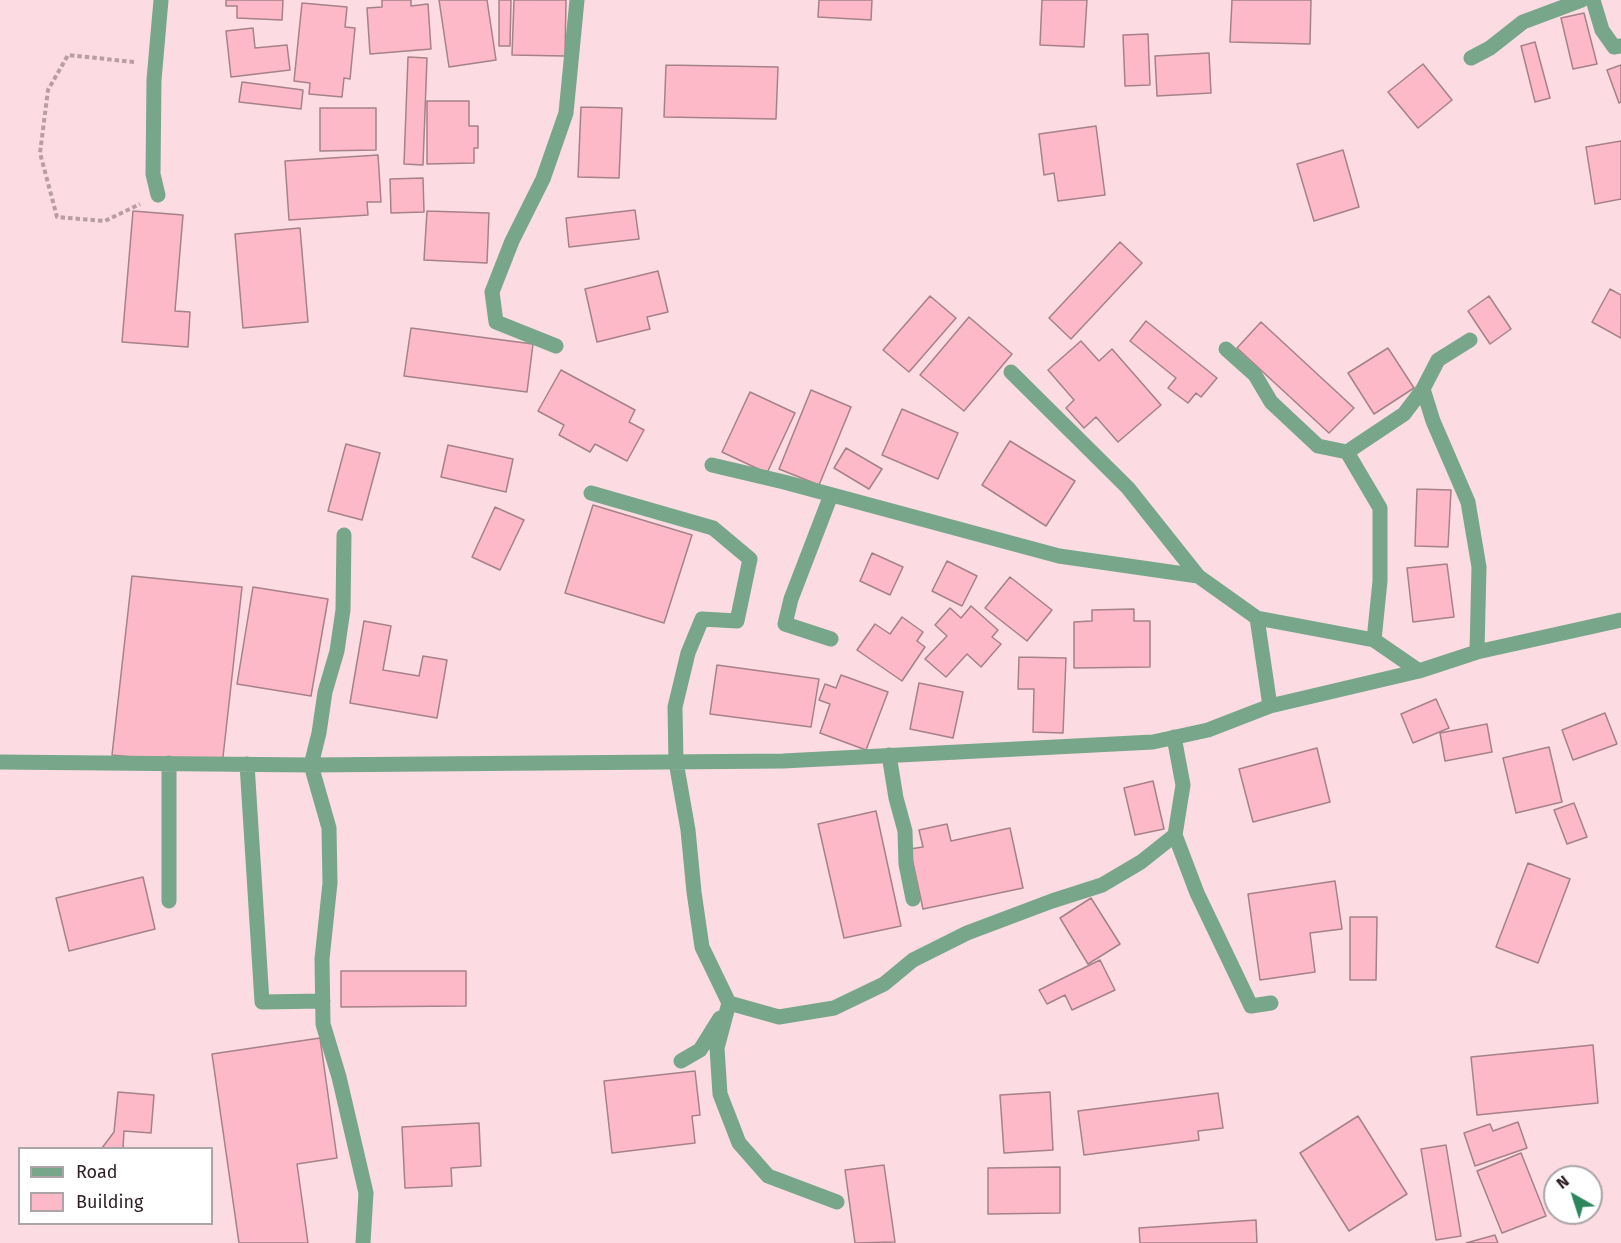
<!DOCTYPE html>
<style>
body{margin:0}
#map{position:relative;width:1621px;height:1243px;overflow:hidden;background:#fcdce2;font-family:"Fira Sans",sans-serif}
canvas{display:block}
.legend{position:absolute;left:18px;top:1147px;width:195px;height:78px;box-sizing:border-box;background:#fff;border:2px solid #aba5a7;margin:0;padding:8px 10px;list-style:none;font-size:18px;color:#2d1f22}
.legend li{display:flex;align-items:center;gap:12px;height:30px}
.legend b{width:30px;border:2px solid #aba5a7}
.north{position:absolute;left:1543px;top:1165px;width:60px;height:60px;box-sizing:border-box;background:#fff;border:2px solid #aba5a7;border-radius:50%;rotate:321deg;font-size:16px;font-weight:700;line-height:24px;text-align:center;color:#2d1f22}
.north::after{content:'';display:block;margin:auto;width:21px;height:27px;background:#2c875d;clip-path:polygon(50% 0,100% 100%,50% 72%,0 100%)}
</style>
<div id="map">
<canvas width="1621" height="1243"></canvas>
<ul class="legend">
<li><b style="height:8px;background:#77a68b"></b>Road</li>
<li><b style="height:16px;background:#feb9c8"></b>Building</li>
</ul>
<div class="north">N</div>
</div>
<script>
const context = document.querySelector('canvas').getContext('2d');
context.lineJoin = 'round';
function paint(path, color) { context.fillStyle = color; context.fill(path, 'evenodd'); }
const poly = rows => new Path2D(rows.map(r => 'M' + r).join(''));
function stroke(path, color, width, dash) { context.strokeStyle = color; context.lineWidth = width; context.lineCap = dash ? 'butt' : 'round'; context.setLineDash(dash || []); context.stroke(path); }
const building = poly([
 [226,0,283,0,282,20,237,18,237,6,226,6,226,0],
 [382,0,411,0,411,6,428,4,431,49,370,54,367,8,382,7,382,0],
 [439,0,487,0,496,60,449,67,439,0],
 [499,0,511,0,510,46,499,46,499,0],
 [514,0,566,0,565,56,512,55,514,0],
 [819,0,872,0,871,20,818,17,819,0],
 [1042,0,1087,0,1084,47,1040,45,1042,0],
 [1232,0,1311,0,1310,44,1230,42,1232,0],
 [302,3,347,7,345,27,355,28,350,79,344,78,342,97,309,94,310,83,294,81,302,3],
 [1584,13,1597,64,1573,69,1561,18,1584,13],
 [253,28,255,48,287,45,290,70,231,77,226,31,253,28],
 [1148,34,1150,85,1125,86,1123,35,1148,34],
 [1535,42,1550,98,1535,102,1521,46,1535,42],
 [1209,53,1211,93,1157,96,1155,56,1209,53],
 [408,57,427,58,423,165,404,164,408,57],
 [1423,64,1452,100,1418,128,1388,92,1423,64],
 [666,65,778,67,776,119,664,117,666,65],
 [1621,65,1621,102,1619,103,1607,70,1621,65],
 [242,82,303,90,301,109,239,102,242,82],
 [427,101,469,101,469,126,478,126,478,148,474,148,474,163,427,164,427,101],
 [581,107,622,108,619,178,578,177,581,107],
 [320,108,376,108,376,150,320,151,320,108],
 [1096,126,1105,195,1058,201,1054,173,1044,175,1039,134,1096,126],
 [1621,141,1621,199,1595,204,1586,147,1621,141],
 [1343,150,1359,207,1314,221,1297,164,1343,150],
 [378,155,381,202,367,202,368,215,289,220,285,161,378,155],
 [423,178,424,212,391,213,390,179,423,178],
 [635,210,639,239,569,247,566,218,635,210],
 [133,211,183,215,175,311,190,312,188,347,122,342,133,211],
 [427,211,489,213,487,263,424,260,427,211],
 [300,228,308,322,243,328,235,234,300,228],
 [1120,242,1142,263,1071,339,1049,318,1120,242],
 [658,271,668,312,647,317,650,329,597,342,585,289,658,271],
 [1610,289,1621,295,1621,338,1592,322,1610,289],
 [930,296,956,318,909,372,883,350,930,296],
 [1489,296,1511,329,1490,344,1468,311,1489,296],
 [969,317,1012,354,964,411,920,375,969,317],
 [1146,321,1217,378,1201,397,1196,393,1188,403,1168,388,1176,378,1130,341,1146,321],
 [1261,322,1354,408,1329,433,1237,348,1261,322],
 [411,328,533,344,527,392,404,376,411,328],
 [1081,341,1099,361,1112,349,1161,405,1118,442,1096,417,1084,428,1066,408,1074,400,1048,370,1081,341],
 [1388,348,1414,388,1374,414,1348,373,1388,348],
 [561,370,635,410,629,422,644,430,627,461,595,444,590,452,559,435,564,425,538,411,561,370],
 [811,390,851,407,819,485,779,469,811,390],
 [750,392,795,413,767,473,722,452,750,392],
 [902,409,958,433,938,479,882,455,902,409],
 [1010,441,1075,481,1046,526,982,485,1010,441],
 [346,444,380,453,362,520,328,511,346,444],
 [448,445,513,459,506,492,441,477,448,445],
 [846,448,882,469,869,489,834,468,846,448],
 [1417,489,1451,490,1448,547,1415,546,1417,489],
 [593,505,692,535,664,623,565,593,593,505],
 [495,507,524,520,500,570,472,557,495,507],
 [872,553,903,567,890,595,860,581,872,553],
 [947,561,977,576,962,606,932,591,947,561],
 [1447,564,1454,617,1413,622,1407,568,1447,564],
 [132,576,242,587,222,766,112,755,132,576],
 [1010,577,1052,610,1027,641,985,608,1010,577],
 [253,587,328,599,311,696,237,684,253,587],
 [971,606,998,630,992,637,1001,644,981,667,967,654,946,677,925,659,947,636,935,625,950,608,961,618,971,606],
 [1134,609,1134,621,1150,621,1150,667,1074,668,1074,622,1092,621,1092,610,1134,609],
 [902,617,923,632,917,641,925,647,902,681,857,650,875,624,890,634,902,617],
 [364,621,391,626,383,670,419,676,423,656,447,660,437,718,350,703,364,621],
 [1019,657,1066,658,1063,733,1033,732,1034,689,1018,689,1019,657],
 [717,665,819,679,811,727,710,714,717,665],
 [841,675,888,692,866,750,820,733,830,704,819,700,825,684,836,688,841,675],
 [919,683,963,692,953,738,910,729,919,683],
 [1436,699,1449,728,1413,743,1401,714,1436,699],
 [1605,713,1617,744,1573,760,1562,730,1605,713],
 [1487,724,1492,752,1445,761,1440,733,1487,724],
 [1549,747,1562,802,1516,813,1503,758,1549,747],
 [1317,748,1330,802,1253,822,1239,769,1317,748],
 [1153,781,1164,829,1135,835,1124,788,1153,781],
 [1574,803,1587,837,1567,844,1554,810,1574,803],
 [876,811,901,926,844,938,818,824,876,811],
 [947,824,951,841,1010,828,1023,888,923,909,910,849,923,847,919,830,947,824],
 [1528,863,1570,879,1538,963,1496,947,1528,863],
 [143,877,155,929,69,951,56,898,143,877],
 [1335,881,1342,929,1310,933,1315,972,1260,980,1248,894,1335,881],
 [1091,898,1120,944,1088,964,1060,918,1091,898],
 [1350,917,1377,917,1376,980,1350,980,1350,917],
 [1100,960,1115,990,1072,1010,1065,995,1047,1004,1039,990,1100,960],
 [341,971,466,971,466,1006,341,1007,341,971],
 [320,1038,337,1158,297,1164,308,1243,239,1243,212,1054,320,1038],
 [1593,1045,1598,1103,1477,1115,1471,1057,1593,1045],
 [695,1071,700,1115,692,1116,695,1143,612,1153,604,1081,695,1071],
 [118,1092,154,1095,151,1133,124,1131,123,1148,102,1148,114,1132,118,1092],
 [1050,1092,1053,1150,1004,1153,1000,1095,1050,1092],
 [1218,1093,1223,1128,1198,1131,1199,1140,1084,1155,1078,1111,1218,1093],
 [1358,1116,1407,1194,1349,1231,1300,1153,1358,1116],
 [1518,1122,1527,1148,1475,1166,1464,1133,1490,1124,1493,1131,1518,1122],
 [479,1123,481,1166,451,1168,452,1186,405,1188,402,1127,479,1123],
 [1446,1145,1461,1236,1436,1240,1421,1149,1446,1145],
 [1521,1153,1546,1216,1502,1233,1477,1171,1521,1153],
 [884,1165,895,1242,855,1243,845,1170,884,1165],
 [1060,1167,1060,1213,988,1214,988,1168,1060,1167],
 [1256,1220,1257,1243,1140,1243,1139,1228,1256,1220],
 [1495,1235,1498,1243,1466,1243,1495,1235]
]);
paint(building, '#feb9c8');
stroke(building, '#a58188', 1.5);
stroke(poly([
 [134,62,68,55,48,90,40,153,57,217,105,221,140,204]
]), '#b89ea3', 4, [4.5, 3]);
stroke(poly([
 [1593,0,1602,30,1614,47,1621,46],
 [1471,58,1490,48,1523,22,1582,0],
 [158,195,153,174,154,80,161,0],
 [1470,340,1438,360,1423,389,1433,421,1468,502,1479,567,1477,652],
 [556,346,496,322,492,292,512,241,543,179,566,113,577,0],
 [1226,349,1255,375,1271,402,1318,446,1347,452,1380,508,1380,581,1374,640],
 [1011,372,1128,488,1198,576,1257,618,1374,640,1419,671],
 [1347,452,1404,414,1423,389],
 [712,465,784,482,1059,556,1198,576],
 [591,493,713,528,750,559,737,621,702,619,688,653,675,707,676,762,688,830,694,892,702,947,729,1003,779,1017,834,1008,884,984,913,960,967,933,1052,901,1102,885,1141,862,1175,835,1183,785,1174,737],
 [344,535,343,610,337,651,325,692,319,733,311,765,329,828,330,883,322,959,323,1024,339,1077,366,1193,363,1243],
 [1257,618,1270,706],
 [831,639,785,624,791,599,831,495],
 [889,755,896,798,905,831,906,864,913,899],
 [0,762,311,765,783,761,1153,742,1208,730,1270,706,1419,671,1477,652,1621,620],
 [247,764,262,1002,323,1001],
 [1175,835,1197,893,1251,1006,1271,1003],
 [169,901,169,763],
 [729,1003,717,1048,720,1094,739,1143,768,1176,837,1202],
 [681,1061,700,1050,720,1018]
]), '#77a68b', 15);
</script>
